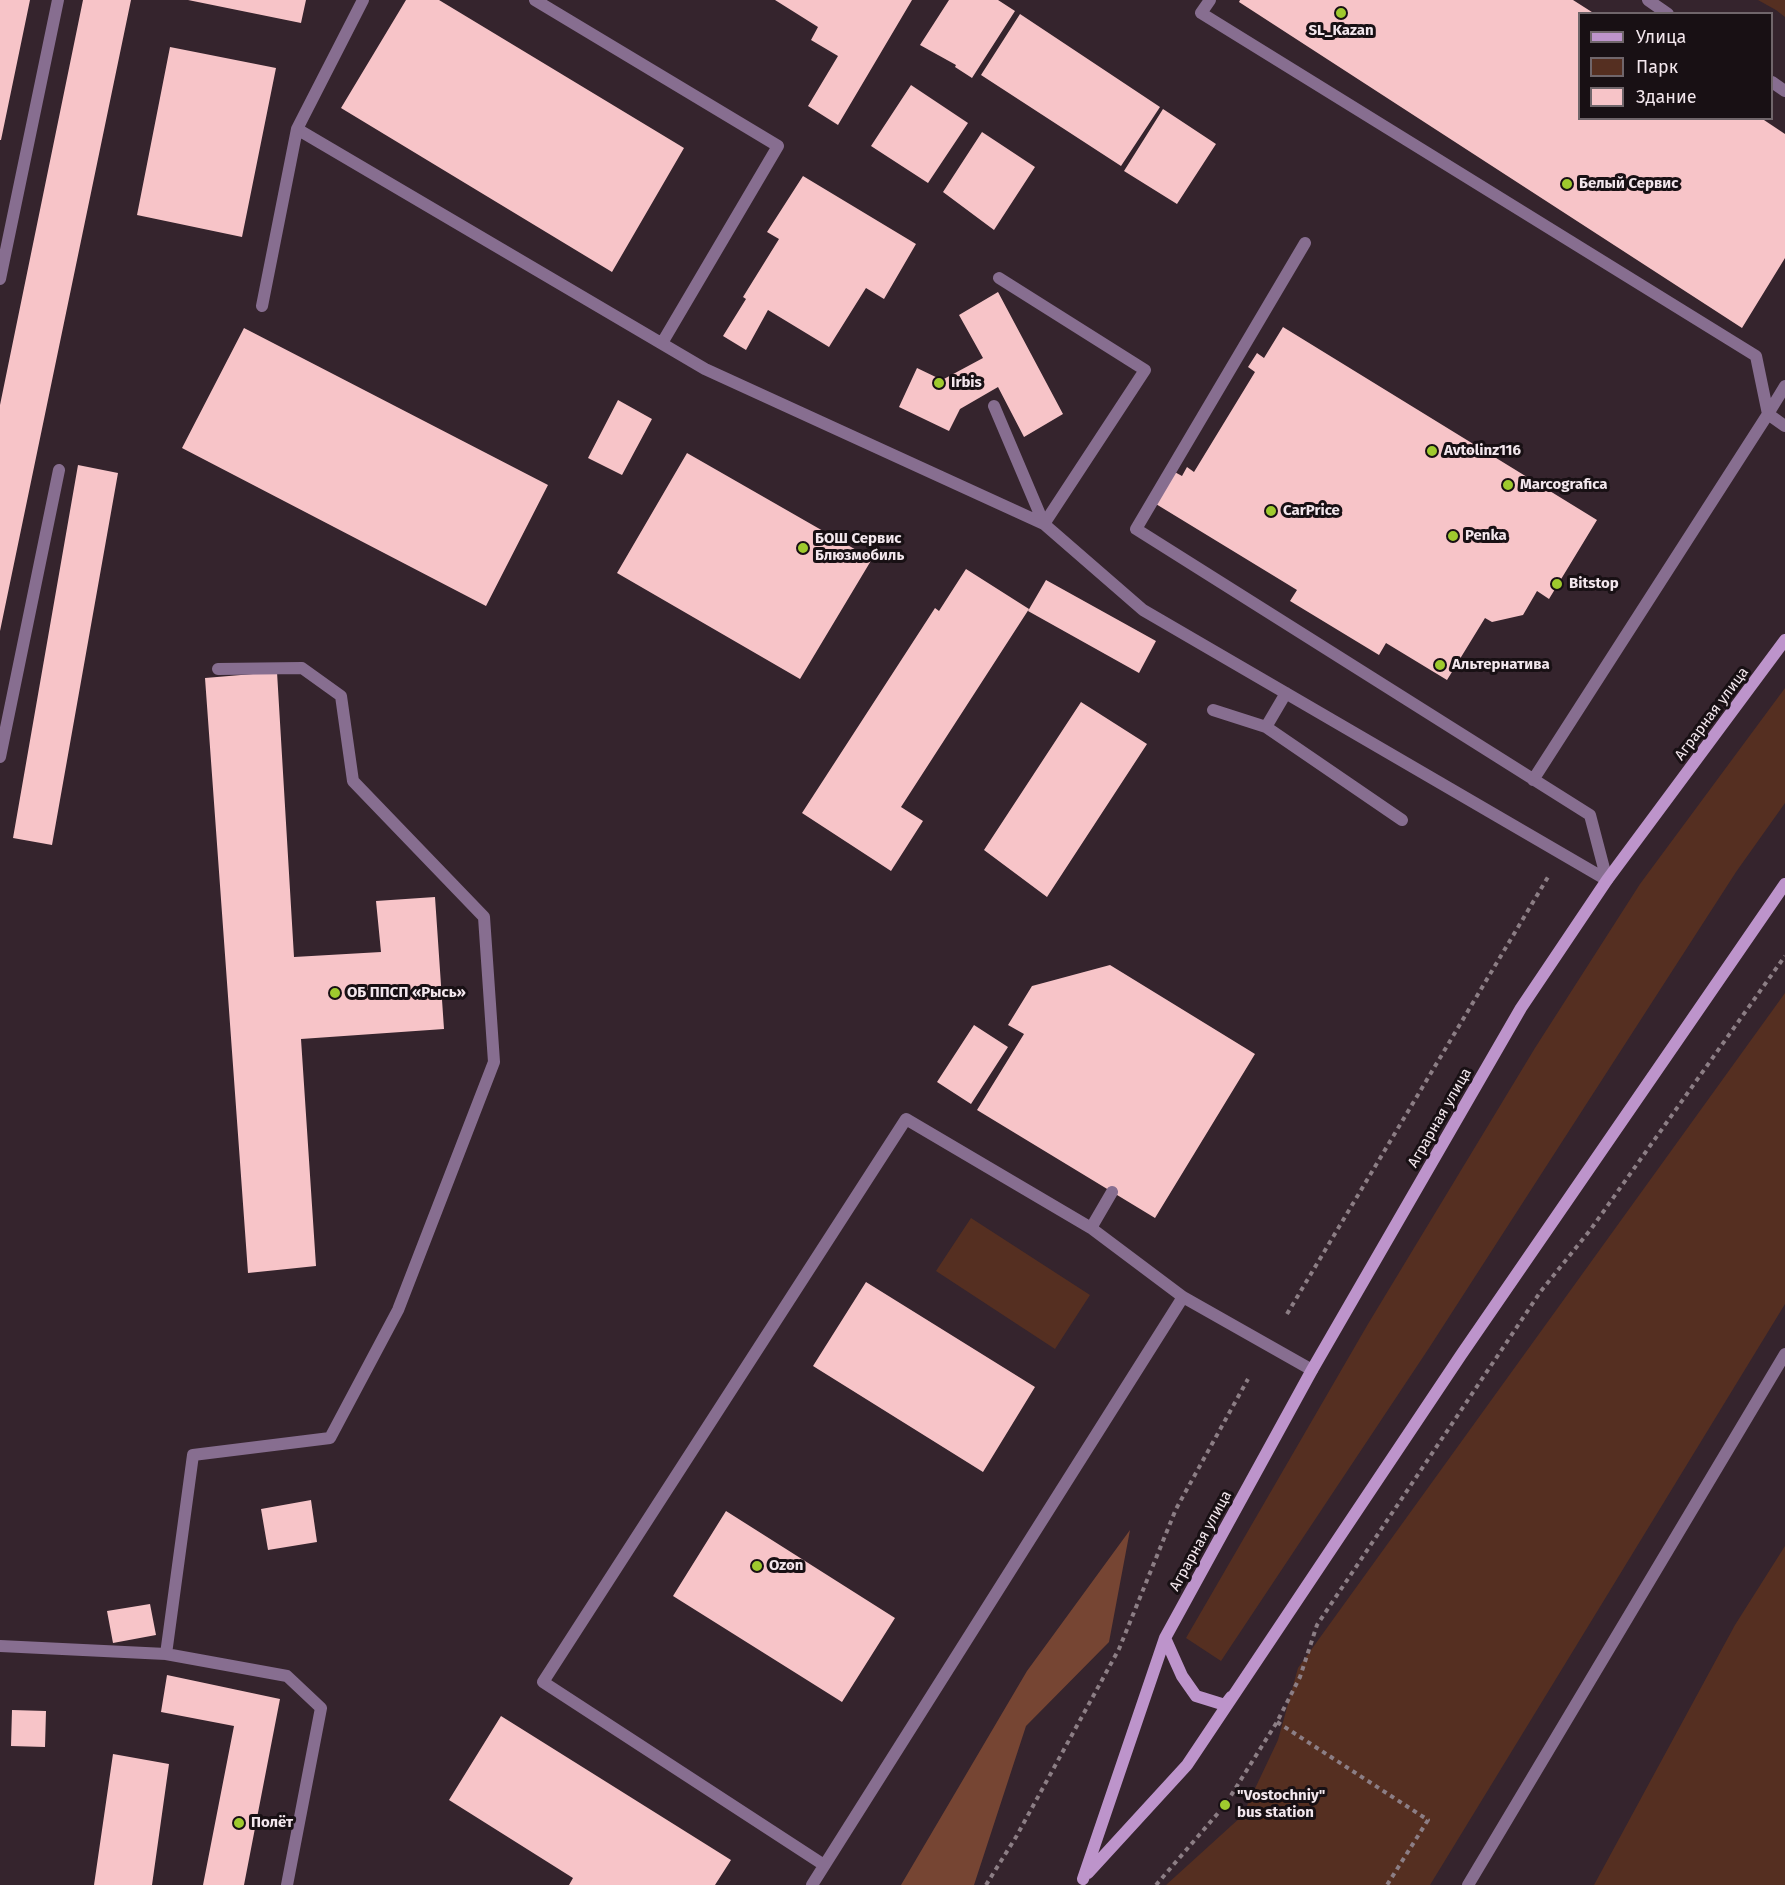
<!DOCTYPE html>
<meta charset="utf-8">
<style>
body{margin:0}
#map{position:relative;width:1785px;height:1885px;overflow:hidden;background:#35242d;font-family:"Fira Sans",sans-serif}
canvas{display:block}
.legend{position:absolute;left:1578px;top:12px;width:195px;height:108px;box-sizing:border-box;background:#181014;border:2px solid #70666b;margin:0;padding:8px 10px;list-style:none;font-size:18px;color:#f3e7ed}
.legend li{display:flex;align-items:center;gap:12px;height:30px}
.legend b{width:30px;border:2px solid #70666b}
</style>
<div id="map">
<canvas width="1785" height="1885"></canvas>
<ul class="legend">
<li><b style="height:8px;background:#bd94cb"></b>Улица</li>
<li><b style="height:16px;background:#552f21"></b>Парк</li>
<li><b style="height:16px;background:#f7c4c8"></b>Здание</li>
</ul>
</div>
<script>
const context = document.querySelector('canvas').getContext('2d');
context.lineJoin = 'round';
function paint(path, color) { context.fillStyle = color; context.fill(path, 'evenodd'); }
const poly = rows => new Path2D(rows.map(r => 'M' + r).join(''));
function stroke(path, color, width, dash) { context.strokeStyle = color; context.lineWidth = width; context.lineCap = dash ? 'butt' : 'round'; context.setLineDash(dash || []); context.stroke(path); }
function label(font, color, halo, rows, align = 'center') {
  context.font = font + ' "Fira Sans",sans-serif'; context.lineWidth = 6; context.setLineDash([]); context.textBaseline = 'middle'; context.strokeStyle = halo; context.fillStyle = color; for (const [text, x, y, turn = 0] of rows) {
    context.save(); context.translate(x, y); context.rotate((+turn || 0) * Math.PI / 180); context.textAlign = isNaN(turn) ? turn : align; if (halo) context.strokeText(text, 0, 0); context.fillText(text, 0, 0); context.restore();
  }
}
paint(poly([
 [1758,0,1785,0,1785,17,1776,10],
 [1785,688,1785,803,1736,872,1429,1348,1221,1661,1186,1638,1368,1324,1535,1048,1640,884],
 [1785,993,1785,1304,1430,1885,1166,1885,1242,1816,1278,1740,1298,1668],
 [971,1218,1090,1295,1055,1349,936,1271],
 [1785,1546,1785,1885,1594,1885,1735,1625]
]), '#552f21');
paint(poly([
 [1130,1530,1109,1642,1026,1726,974,1885,901,1885,1027,1671]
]), '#764533');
paint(poly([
 [0,0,30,0,1,140,0,140],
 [83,0,131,0,0,631,0,405],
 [188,0,306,0,301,23],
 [406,0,439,0,684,148,612,272,341,108],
 [775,0,912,0,838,125,808,106,838,56,811,40,818,27],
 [949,0,998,0,1015,11,972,78,955,67,956,65,920,45],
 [1240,0,1573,0,1595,14,1580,14,1580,118,1761,118,1785,134,1785,258,1742,328,1239,2],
 [1020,14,1160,107,1121,166,981,75],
 [170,47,276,68,242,237,137,215],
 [911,85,968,123,928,183,871,146],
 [1163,109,1216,144,1177,204,1124,171],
 [982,132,1035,167,994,230,943,192],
 [803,176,916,244,884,299,866,288,829,347,768,310,746,350,723,336,746,299,743,297,779,239,767,232],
 [998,292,1063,414,1024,437,998,387,960,409,949,431,899,407,917,368,942,380,983,358,959,315],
 [1283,327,1597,520,1549,599,1537,591,1523,615,1492,622,1485,618,1447,680,1386,643,1379,655,1290,601,1297,590,1151,501,1171,470,1182,476,1187,467,1194,472,1255,372,1248,367,1257,353,1264,358],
 [244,328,548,485,486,606,182,448],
 [618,400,652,419,622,475,588,458],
 [687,453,872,559,800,679,617,573],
 [78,465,118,473,52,845,13,838],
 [966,569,1029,609,901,807,923,821,891,871,802,813,935,608,939,611],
 [1046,580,1156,641,1139,673,1028,611],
 [277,672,294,957,381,952,376,901,435,897,444,1029,301,1039,316,1266,248,1273,205,678],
 [1081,702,1147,744,1047,897,984,850],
 [1110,965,1255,1054,1155,1218,977,1110,1024,1034,1008,1025,1032,986],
 [974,1025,1008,1047,971,1104,937,1082],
 [866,1282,1035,1387,983,1472,813,1366],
 [311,1500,317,1542,268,1550,261,1509],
 [726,1511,895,1618,842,1702,673,1596],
 [150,1604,156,1635,113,1643,107,1611],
 [167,1675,280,1699,244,1885,203,1885,234,1726,161,1712],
 [12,1710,46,1711,45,1747,11,1746],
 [501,1716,731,1860,715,1885,569,1885,573,1878,449,1800],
 [113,1754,169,1764,152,1885,94,1885]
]), '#f7c4c8');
stroke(poly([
 [1287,1314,1548,877],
 [1277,1722,1428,1820,1387,1885],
 [986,1885,1016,1837,1119,1649,1176,1509,1248,1379],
 [1156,1885,1225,1805,1277,1722,1300,1677,1317,1625,1541,1291,1591,1229,1785,956]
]), '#8c7e85', 4, [4.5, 4.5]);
stroke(poly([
 [535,0,778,146,662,343],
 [1210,0,1201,13,1756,356,1768,414,1785,386],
 [1648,0,1668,14],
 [1772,82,1785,91],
 [297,129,705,369,1044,524],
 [1305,243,1136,529,1590,815,1607,880],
 [999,278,1145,370,1044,524,1143,610,1607,880],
 [0,279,58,0],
 [262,306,297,129,363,0],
 [994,406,1044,524],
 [1213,710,1266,727,1402,820],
 [1266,727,1286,693],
 [0,757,59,470],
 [1533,780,1768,414,1785,426],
 [1091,1228,1112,1192],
 [0,1646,166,1654,287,1676,321,1708,287,1885],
 [166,1654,193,1455,330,1438,398,1310,494,1062,484,917,353,781,341,696,302,668,218,669],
 [824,1865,543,1682,906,1119,1091,1228,1183,1297,1312,1370],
 [812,1885,1183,1297],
 [1468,1885,1785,1354]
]), '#876e90', 12);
stroke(poly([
 [1165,1638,1182,1676,1196,1696,1225,1705,1231,1697],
 [1088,1873,1187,1765,1461,1355,1785,884],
 [1083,1879,1165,1638,1312,1370,1521,1008,1607,880,1785,640]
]), '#bd94cb', 12);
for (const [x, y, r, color] of [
 [1341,13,6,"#9fca2e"],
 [1567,184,6,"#9fca2e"],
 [939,383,6,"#9fca2e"],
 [1432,451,6,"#9fca2e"],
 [1508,485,6,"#9fca2e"],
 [1271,511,6,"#9fca2e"],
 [1453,536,6,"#9fca2e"],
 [803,548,6,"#9fca2e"],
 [1557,584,6,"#9fca2e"],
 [1440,665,6,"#9fca2e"],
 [335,993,6,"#9fca2e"],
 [757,1566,6,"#9fca2e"],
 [1225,1805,6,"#9fca2e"],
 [239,1823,6,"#9fca2e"]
]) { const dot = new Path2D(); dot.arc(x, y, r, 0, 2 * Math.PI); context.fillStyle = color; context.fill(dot); stroke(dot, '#181014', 2); }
label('bold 15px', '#f3e7ed', '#181014', [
 ["SL_Kazan",1341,31,"center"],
 ["Белый Сервис",1579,184],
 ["Irbis",951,383],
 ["Avtolinz116",1444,451],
 ["Marcografica",1520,485],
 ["CarPrice",1283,511],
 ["Penka",1465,536],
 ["БОШ Сервис",815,539],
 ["Блюзмобиль",815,556],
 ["Bitstop",1569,584],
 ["Альтернатива",1452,665],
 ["ОБ ППСП «Рысь»",347,993],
 ["Ozon",769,1566],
 ["\"Vostochniy\"",1237,1796],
 ["bus station",1237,1813],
 ["Полёт",251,1823]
], 'left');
label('15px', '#f3e7ed', '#181014', [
 ["Аграрная улица",1712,714,-53],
 ["Аграрная улица",1440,1118,-60],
 ["Аграрная улица",1201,1541,-61]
]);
</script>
